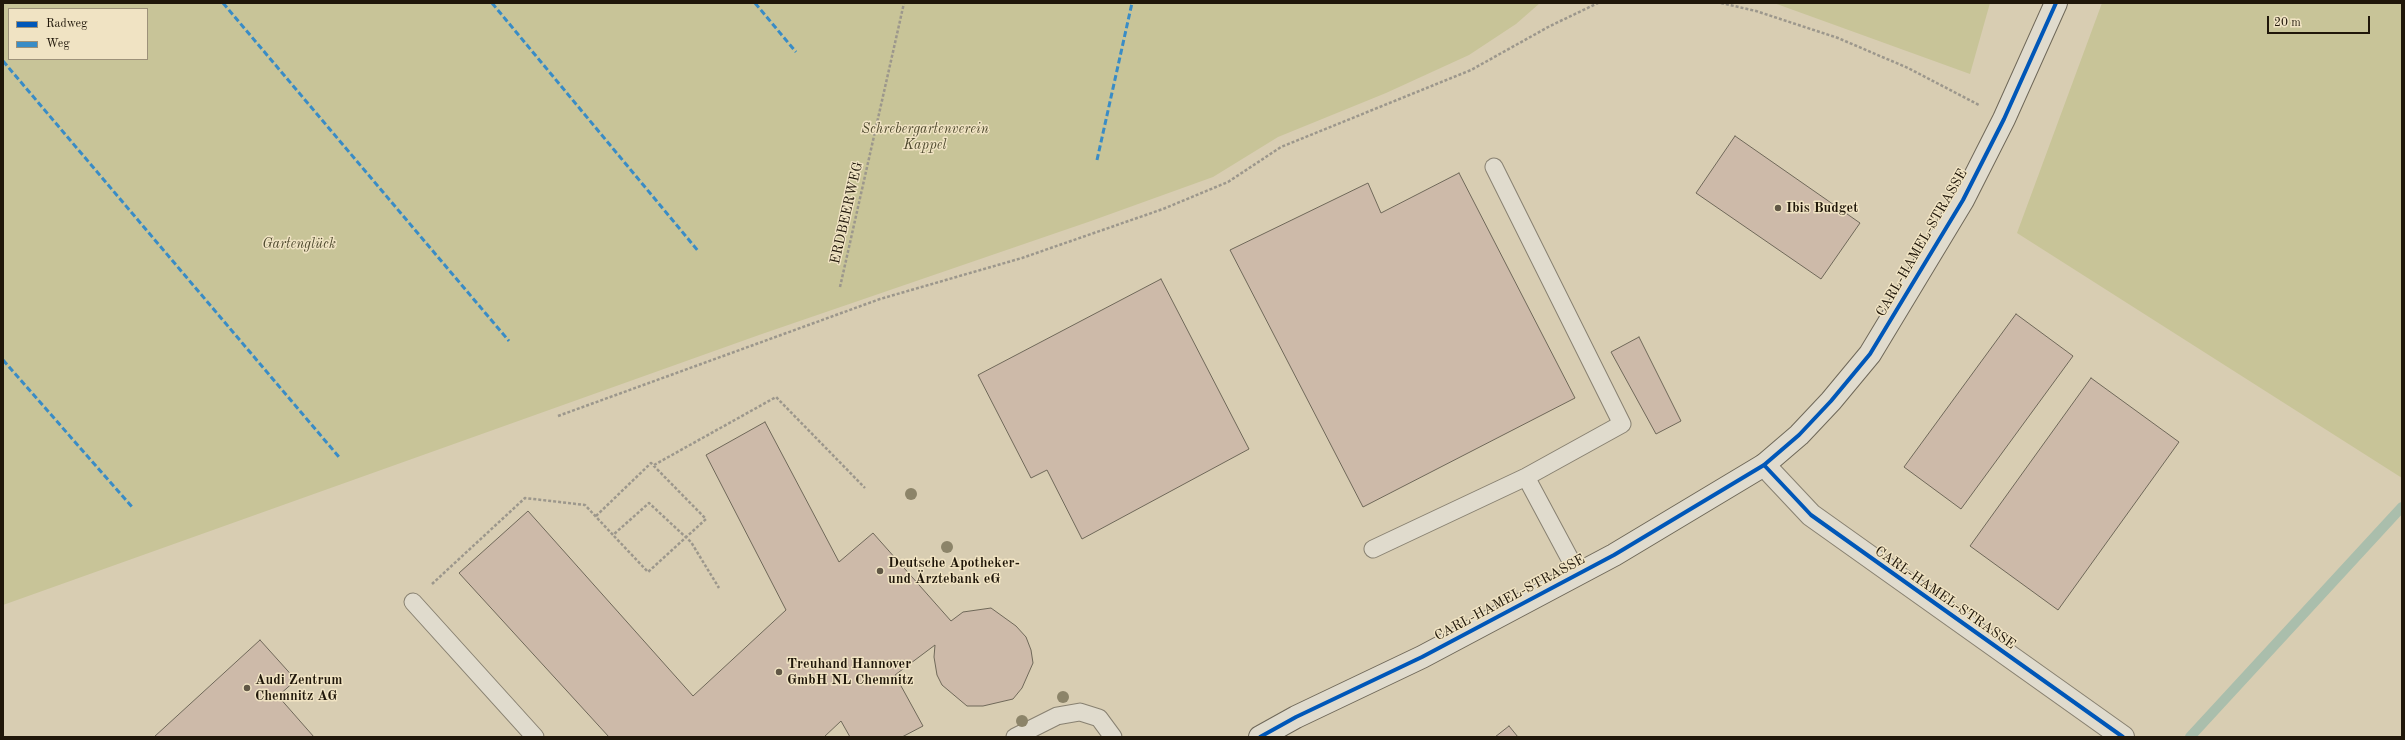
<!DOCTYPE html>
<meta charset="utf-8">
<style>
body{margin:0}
#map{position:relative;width:2405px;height:740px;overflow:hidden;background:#d8cdb2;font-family:"Old Standard TT",serif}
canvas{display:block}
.frame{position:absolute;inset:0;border:4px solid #20170a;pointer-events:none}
.legend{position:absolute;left:8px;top:8px;width:140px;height:52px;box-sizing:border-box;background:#f0e3c3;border:1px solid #9d9179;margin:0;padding:5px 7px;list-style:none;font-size:12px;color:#20170a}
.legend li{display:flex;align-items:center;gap:8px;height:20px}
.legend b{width:20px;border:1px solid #9d9179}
.scale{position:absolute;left:2267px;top:16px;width:103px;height:18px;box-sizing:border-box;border:2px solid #20170a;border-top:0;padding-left:5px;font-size:12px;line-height:14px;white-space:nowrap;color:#20170a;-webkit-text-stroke:3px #f0e3c3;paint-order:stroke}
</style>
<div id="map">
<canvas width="2405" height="740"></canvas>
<div class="frame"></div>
<ul class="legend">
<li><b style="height:5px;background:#0057b8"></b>Radweg</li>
<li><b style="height:5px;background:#398cc6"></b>Weg</li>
</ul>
<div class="scale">20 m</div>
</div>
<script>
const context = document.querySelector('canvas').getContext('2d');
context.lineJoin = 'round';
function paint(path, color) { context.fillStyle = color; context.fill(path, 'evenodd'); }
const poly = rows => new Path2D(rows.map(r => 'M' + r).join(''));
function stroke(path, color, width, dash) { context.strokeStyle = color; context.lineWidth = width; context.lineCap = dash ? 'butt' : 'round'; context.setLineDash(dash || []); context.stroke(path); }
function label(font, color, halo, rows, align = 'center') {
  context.font = font + ' "Old Standard TT",serif'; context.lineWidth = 3; context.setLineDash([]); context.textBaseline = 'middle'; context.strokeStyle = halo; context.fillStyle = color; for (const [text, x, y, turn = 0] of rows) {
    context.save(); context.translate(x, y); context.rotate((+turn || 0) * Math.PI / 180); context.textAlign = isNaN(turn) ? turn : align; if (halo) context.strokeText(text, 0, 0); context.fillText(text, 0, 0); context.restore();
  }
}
paint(poly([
 [3,3,1540,3,1516,24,1469,55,1386,93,1278,137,1213,177,1091,221,759,335,3,605],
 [9,9,147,9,147,59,9,59],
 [1774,3,1990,3,1970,74],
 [2102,3,2402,3,2402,478,2017,233]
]), '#c8c498');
stroke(poly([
 [2190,737,2402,507]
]), '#aabeac', 10);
const building = poly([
 [1735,136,1860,223,1821,279,1696,193,1735,136],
 [1459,173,1575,398,1363,507,1230,250,1368,183,1381,213,1459,173],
 [1161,279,1249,449,1082,539,1047,470,1031,478,978,375,1161,279],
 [2016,314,2073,356,1961,509,1904,467,2016,314],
 [1639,337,1681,421,1656,434,1611,352,1639,337],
 [2091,378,2179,442,2058,610,1970,546,2091,378],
 [765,422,839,562,873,533,951,621,963,612,991,608,1016,626,1026,637,1031,650,1033,663,1022,688,1013,699,983,706,967,706,942,685,937,675,934,657,935,645,895,675,923,726,902,737,850,737,841,721,824,737,609,737,459,573,528,511,693,696,786,610,706,455,765,422],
 [260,640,296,680,278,696,314,737,154,737,260,640],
 [1509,726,1518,737,1495,737,1509,726]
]);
paint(building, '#cdbaa9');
stroke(building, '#6f6859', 1);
const lane = poly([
 [1526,477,1578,574],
 [1373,549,1526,477,1622,424,1494,167],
 [413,602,535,737],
 [1015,737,1057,716,1080,712,1099,718,1113,737]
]);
const street = poly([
 [1764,465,1811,515,2123,737]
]);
const secondary = poly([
 [1260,737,1296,717,1422,657,1614,555,1764,465,1799,435,1831,401,1870,354,1963,200,2004,119,2056,3]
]);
stroke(lane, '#888171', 19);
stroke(street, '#888171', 24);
stroke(secondary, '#6f6859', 24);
stroke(poly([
 [1721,3,1756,11,1838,38,1908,68,1979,105],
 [840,287,904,3],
 [558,416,880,299,1022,258,1163,209,1228,182,1281,147,1471,70,1550,26,1598,3],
 [654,465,776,397,865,488],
 [596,516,651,463,706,519,648,572,613,535],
 [432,584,525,498,585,505,613,535,649,503,691,542,719,588]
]), '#9c978c', 2.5, [3, 2]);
stroke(lane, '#e0dbcd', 17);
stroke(street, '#e0dbcd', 22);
stroke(secondary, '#e0dbcd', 22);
stroke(poly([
 [223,3,509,341],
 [492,3,699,252],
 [755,3,796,52],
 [3,61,339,457],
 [1097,160,1132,3],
 [3,360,133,508]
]), '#398cc6', 3, [6, 3]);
stroke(poly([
 [1764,465,1811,515,2123,737],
 [1260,737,1296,717,1422,657,1614,555,1764,465,1799,435,1831,401,1870,354,1963,200,2004,119,2056,3]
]), '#0057b8', 4);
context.fillStyle = '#8c8469';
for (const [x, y] of [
 [911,494],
 [947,547],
 [1063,697],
 [1022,721]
]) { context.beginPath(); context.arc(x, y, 6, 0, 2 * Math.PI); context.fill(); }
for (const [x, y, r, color] of [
 [1778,208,4,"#605745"],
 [880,571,4,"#605745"],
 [779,672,4,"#605745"],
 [247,688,4,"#605745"]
]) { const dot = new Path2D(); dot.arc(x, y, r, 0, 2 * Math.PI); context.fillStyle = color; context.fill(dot); stroke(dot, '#f0e3c3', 1.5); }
label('italic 14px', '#4e492e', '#f0e3c3', [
 ["Schrebergartenverein",925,129],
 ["Kappel",925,145],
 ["Gartenglück",299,244]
]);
label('bold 14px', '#20170a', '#f0e3c3', [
 ["Ibis Budget",1786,208],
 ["Deutsche Apotheker-",888,563],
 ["und Ärztebank eG",888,579],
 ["Treuhand Hannover",787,664],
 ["GmbH NL Chemnitz",787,680],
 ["Audi Zentrum",255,680],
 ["Chemnitz AG",255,696]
], 'left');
label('14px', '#20170a', '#f0e3c3', [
 ["ERDBEERWEG",847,213,-77],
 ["CARL-HAMEL-STRASSE",1922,243,-60],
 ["CARL-HAMEL-STRASSE",1510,598,-28],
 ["CARL-HAMEL-STRASSE",1945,598,35]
]);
</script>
